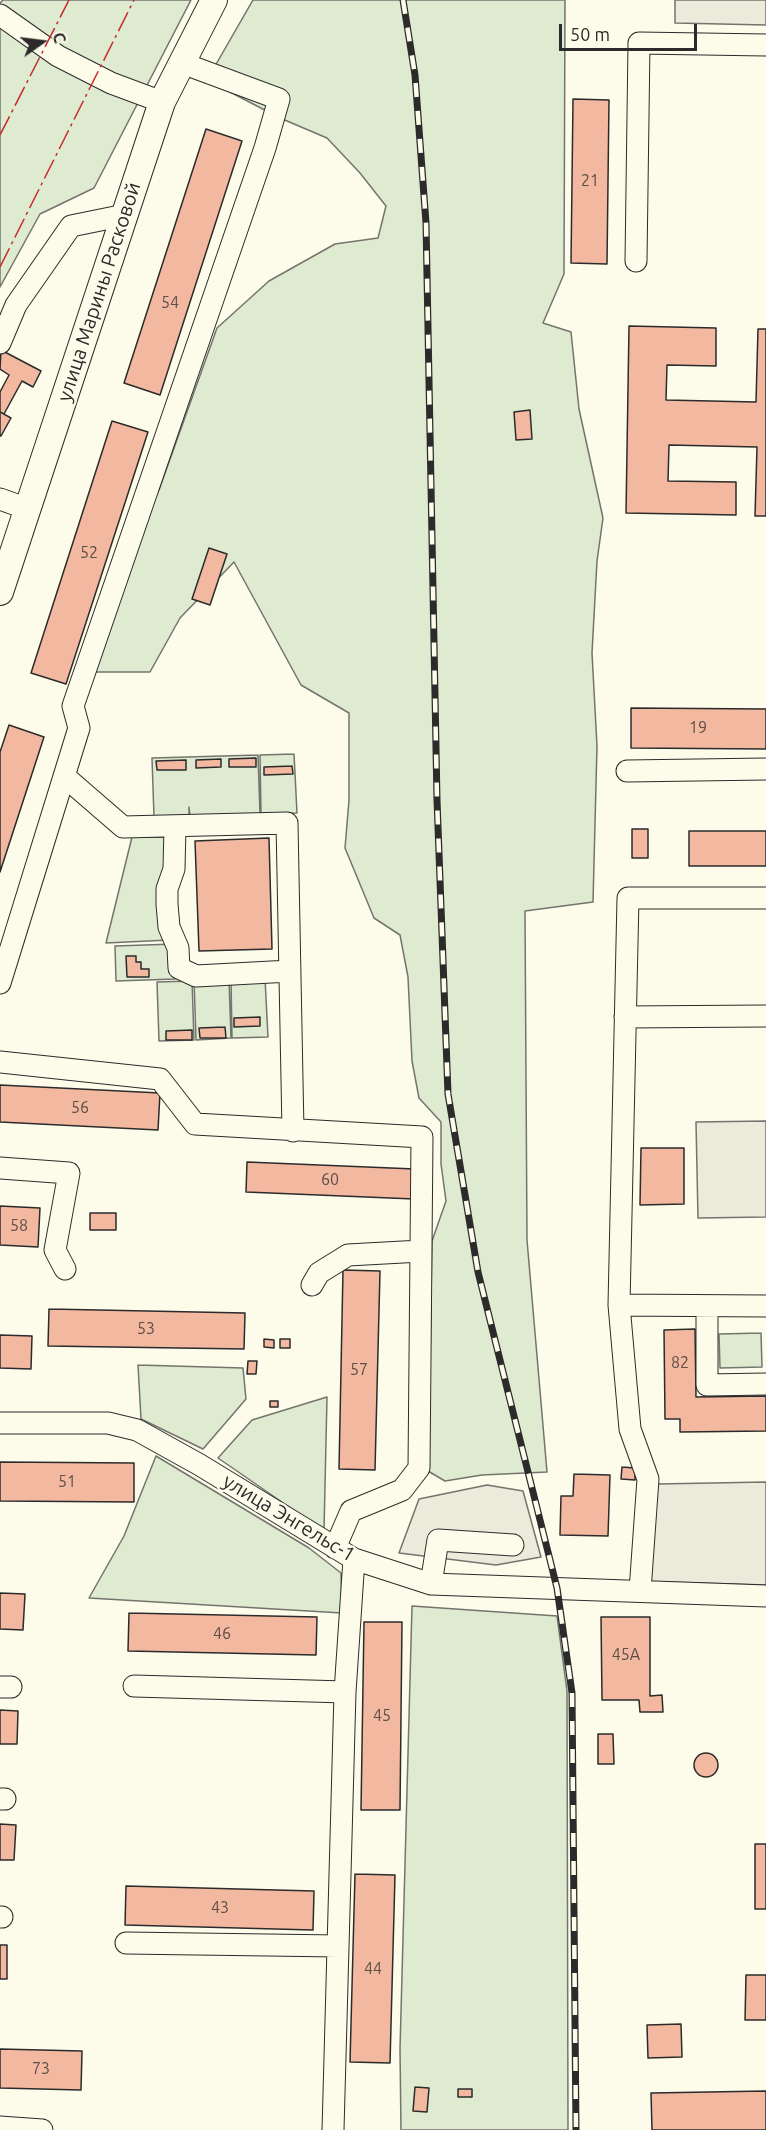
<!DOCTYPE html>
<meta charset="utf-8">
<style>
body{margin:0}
#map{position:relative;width:766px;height:2130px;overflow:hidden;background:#fdfbea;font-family:Ubuntu,sans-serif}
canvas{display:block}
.north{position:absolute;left:12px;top:12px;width:60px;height:60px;-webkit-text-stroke:4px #fdfbea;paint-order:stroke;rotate:76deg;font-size:16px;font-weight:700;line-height:24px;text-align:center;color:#2b2b2b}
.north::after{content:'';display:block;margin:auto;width:21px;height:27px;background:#2b2b2b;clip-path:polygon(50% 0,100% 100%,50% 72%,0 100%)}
.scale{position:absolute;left:559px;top:24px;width:138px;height:27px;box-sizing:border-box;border:3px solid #2b2b2b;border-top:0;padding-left:8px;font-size:18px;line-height:21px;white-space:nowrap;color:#2b2b2b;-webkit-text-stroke:4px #fdfbea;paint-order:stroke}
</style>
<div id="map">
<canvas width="766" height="2130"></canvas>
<div class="north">С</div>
<div class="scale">50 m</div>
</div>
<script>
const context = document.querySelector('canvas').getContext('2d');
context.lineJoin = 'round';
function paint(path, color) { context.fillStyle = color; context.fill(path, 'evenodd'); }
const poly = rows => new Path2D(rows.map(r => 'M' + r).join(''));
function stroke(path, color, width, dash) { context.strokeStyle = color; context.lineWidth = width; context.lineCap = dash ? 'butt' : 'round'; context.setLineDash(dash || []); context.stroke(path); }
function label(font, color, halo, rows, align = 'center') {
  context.font = font + ' Ubuntu,sans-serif'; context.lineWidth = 4.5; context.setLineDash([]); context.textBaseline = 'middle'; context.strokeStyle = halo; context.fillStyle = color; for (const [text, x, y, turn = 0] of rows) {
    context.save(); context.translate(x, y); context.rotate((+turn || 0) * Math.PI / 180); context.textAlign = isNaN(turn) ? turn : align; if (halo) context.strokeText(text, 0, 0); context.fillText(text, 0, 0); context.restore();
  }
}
const green = poly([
 [3,0,191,0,94,188,40,214,0,287,0,3,3,0],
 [253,0,565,0,564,274,543,323,571,332,579,409,603,518,597,561,592,653,597,746,593,902,525,911,527,1240,547,1472,482,1475,445,1481,428,1471,432,1241,446,1201,441,1164,441,1122,419,1098,412,1061,408,977,400,935,374,918,345,848,349,800,349,713,301,685,234,562,180,618,150,672,92,672,145,515,159,490,217,328,269,281,335,244,378,238,386,206,360,173,327,138,280,118,207,80,253,0],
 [294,754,297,813,261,814,260,755,294,754],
 [258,755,260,814,190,816,189,807,189,816,154,817,152,758,258,755],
 [132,837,166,837,169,940,106,943,132,837],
 [175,944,175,979,116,981,115,946,175,944],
 [265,978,268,1037,232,1038,231,979,265,978],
 [229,979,231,1038,196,1040,194,980,229,979],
 [192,981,194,1040,159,1041,157,982,192,981],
 [761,1333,762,1367,720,1368,719,1334,761,1333],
 [138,1365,243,1368,246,1399,203,1449,141,1419,138,1365],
 [327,1397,324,1531,218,1458,252,1420,327,1397],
 [156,1456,309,1548,341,1573,342,1613,89,1598,124,1536,156,1456],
 [412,1606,557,1616,567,1691,568,2130,401,2130,400,2049,412,1606]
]);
paint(green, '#deebd1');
stroke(green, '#74746e', 1.5);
const parking = poly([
 [675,0,766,0,766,25,675,23,675,0],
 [766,1121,766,1217,698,1218,696,1122,766,1121],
 [766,1482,766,1585,634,1581,657,1484,766,1482],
 [487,1485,523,1491,541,1557,496,1565,399,1553,419,1499,487,1485]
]);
paint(parking, '#eceadb');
stroke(parking, '#74746e', 1.5);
const building = poly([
 [573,99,609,100,607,264,571,263,573,99],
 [206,129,242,141,160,395,124,383,206,129],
 [629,326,716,328,716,366,667,365,666,400,756,402,758,329,766,329,766,516,755,516,757,447,669,445,668,481,736,482,736,515,626,513,629,326],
 [1,350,41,371,33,387,22,381,4,414,0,412,0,392,9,375,0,369,1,350],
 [530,410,532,439,516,440,514,412,530,410],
 [0,412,11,418,1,436,0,436,0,412],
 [112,421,148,432,66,684,31,673,112,421],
 [209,548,227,554,210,605,192,599,209,548],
 [631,708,766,709,766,749,631,748,631,708],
 [9,725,44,737,0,872,0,752,9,725],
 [256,758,256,767,229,767,229,759,256,758],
 [221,759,221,767,196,768,196,760,221,759],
 [186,760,186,770,157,770,156,761,186,760],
 [292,766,293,774,264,775,264,767,292,766],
 [632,829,648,829,648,858,632,858,632,829],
 [689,831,766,831,766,866,689,866,689,831],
 [269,838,272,949,199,951,195,841,269,838],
 [126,956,136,956,136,962,141,962,141,969,149,969,149,977,127,977,126,956],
 [260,1017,260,1026,234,1027,234,1018,260,1017],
 [225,1027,226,1038,200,1038,199,1028,225,1027],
 [192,1030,192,1040,166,1040,166,1031,192,1030],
 [0,1085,160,1093,158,1130,0,1122,0,1085],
 [641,1148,684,1148,684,1204,640,1205,641,1148],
 [247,1162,415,1169,414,1199,246,1192,247,1162],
 [0,1206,40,1208,38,1247,0,1245,0,1206],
 [90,1213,116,1213,116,1230,90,1230,90,1213],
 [343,1270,380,1271,375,1470,339,1469,343,1270],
 [49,1309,245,1313,244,1349,48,1346,49,1309],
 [695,1329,696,1397,766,1396,766,1431,680,1432,680,1419,665,1419,664,1330,695,1329],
 [0,1335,32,1336,31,1369,0,1368,0,1335],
 [264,1339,274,1340,274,1348,264,1347,264,1339],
 [280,1339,290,1339,290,1348,280,1348,280,1339],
 [248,1361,257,1361,256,1374,247,1374,248,1361],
 [270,1401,278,1401,278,1407,270,1407,270,1401],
 [0,1462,134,1463,134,1502,0,1501,0,1462],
 [622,1467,635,1468,635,1480,621,1479,622,1467],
 [574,1474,610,1475,608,1536,560,1535,561,1496,573,1496,574,1474],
 [0,1593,25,1594,23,1630,0,1629,0,1593],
 [129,1613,317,1617,316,1655,128,1651,129,1613],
 [601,1617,650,1617,650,1696,662,1695,663,1712,640,1712,639,1700,602,1700,601,1617],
 [364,1622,402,1622,400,1810,361,1810,364,1622],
 [0,1710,18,1711,17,1744,0,1744,0,1710],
 [598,1734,613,1734,614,1764,598,1764,598,1734],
 '694 1765a12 12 0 1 1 24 0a12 12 0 1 1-24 0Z',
 [0,1824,16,1825,14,1860,0,1860,0,1824],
 [755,1844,766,1844,766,1909,755,1909,755,1844],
 [355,1874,395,1875,390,2063,350,2062,355,1874],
 [126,1886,314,1891,313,1930,125,1925,126,1886],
 [0,1945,7,1945,7,1979,0,1979,0,1945],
 [746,1975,766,1975,766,2020,745,2020,746,1975],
 [681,2024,682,2057,648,2058,647,2025,681,2024],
 [0,2049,82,2051,81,2090,0,2088,0,2049],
 [415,2087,429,2088,427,2112,413,2111,415,2087],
 [458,2089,472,2089,472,2097,458,2097,458,2089],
 [766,2091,766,2130,652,2130,651,2093,766,2091]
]);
paint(building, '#f2b8a0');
stroke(building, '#2b2b2b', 1.5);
const minor = poly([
 [0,15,58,56,111,83,162,102],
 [636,261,639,43,766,45],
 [0,343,16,305,71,226,125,215],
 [0,499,28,509],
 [627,771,766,769],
 [64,776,123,827,287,823,293,1131],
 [175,827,174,869,167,889,167,904,169,927,178,948,179,968,196,976,290,971],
 [0,983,79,728,73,706,265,148,279,99,182,63],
 [625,1017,766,1016],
 [0,1062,160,1079,195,1124,422,1137,419,1468,402,1490,351,1511,335,1548],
 [0,1168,69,1173,55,1250,65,1269],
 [312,1285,319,1273,348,1255,421,1251],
 [619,1305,766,1306],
 [707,1306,707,1385,766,1384],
 [0,1423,108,1423,137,1430,200,1465,354,1559,431,1584,766,1596],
 [431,1584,438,1540,513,1545],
 [640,1591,648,1479,630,1429,619,1305,628,898,766,898],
 [134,1686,345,1692],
 [0,1687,11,1687],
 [0,1799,5,1799],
 [0,1917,2,1917],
 [126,1943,338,1946],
 [0,2127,42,2130],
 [333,2130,345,1692,354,1559]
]);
const major = poly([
 [0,592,162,102,214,0]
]);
stroke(minor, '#2b2b2b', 23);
stroke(major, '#2b2b2b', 28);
stroke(minor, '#fdfbea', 21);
stroke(major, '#fdfbea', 26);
const rail = poly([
 [403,0,415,75,426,223,437,800,448,1094,478,1272,557,1588,572,1693,576,2130]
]);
stroke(rail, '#2b2b2b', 7);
stroke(rail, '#fdfbea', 4.5, [14]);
stroke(poly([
 [0,135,69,0],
 [0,267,134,0]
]), '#c62828', 1.5, [21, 4.5, 3, 4.5]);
label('16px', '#5d4e48', null, [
 ["21",590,181],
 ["54",170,303],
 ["52",89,553],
 ["19",698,728],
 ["56",80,1108],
 ["60",330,1180],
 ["58",19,1226],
 ["53",146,1329],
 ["82",680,1363],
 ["57",359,1370],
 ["51",67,1482],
 ["46",222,1634],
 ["45А",626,1655],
 ["45",382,1716],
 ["43",220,1908],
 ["44",373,1969],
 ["73",41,2069]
]);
label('20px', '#2b2b2b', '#fdfbea', [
 ["улица Марины Расковой",99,292,-72],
 ["улица Энгельс-1",289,1518,31]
]);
</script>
